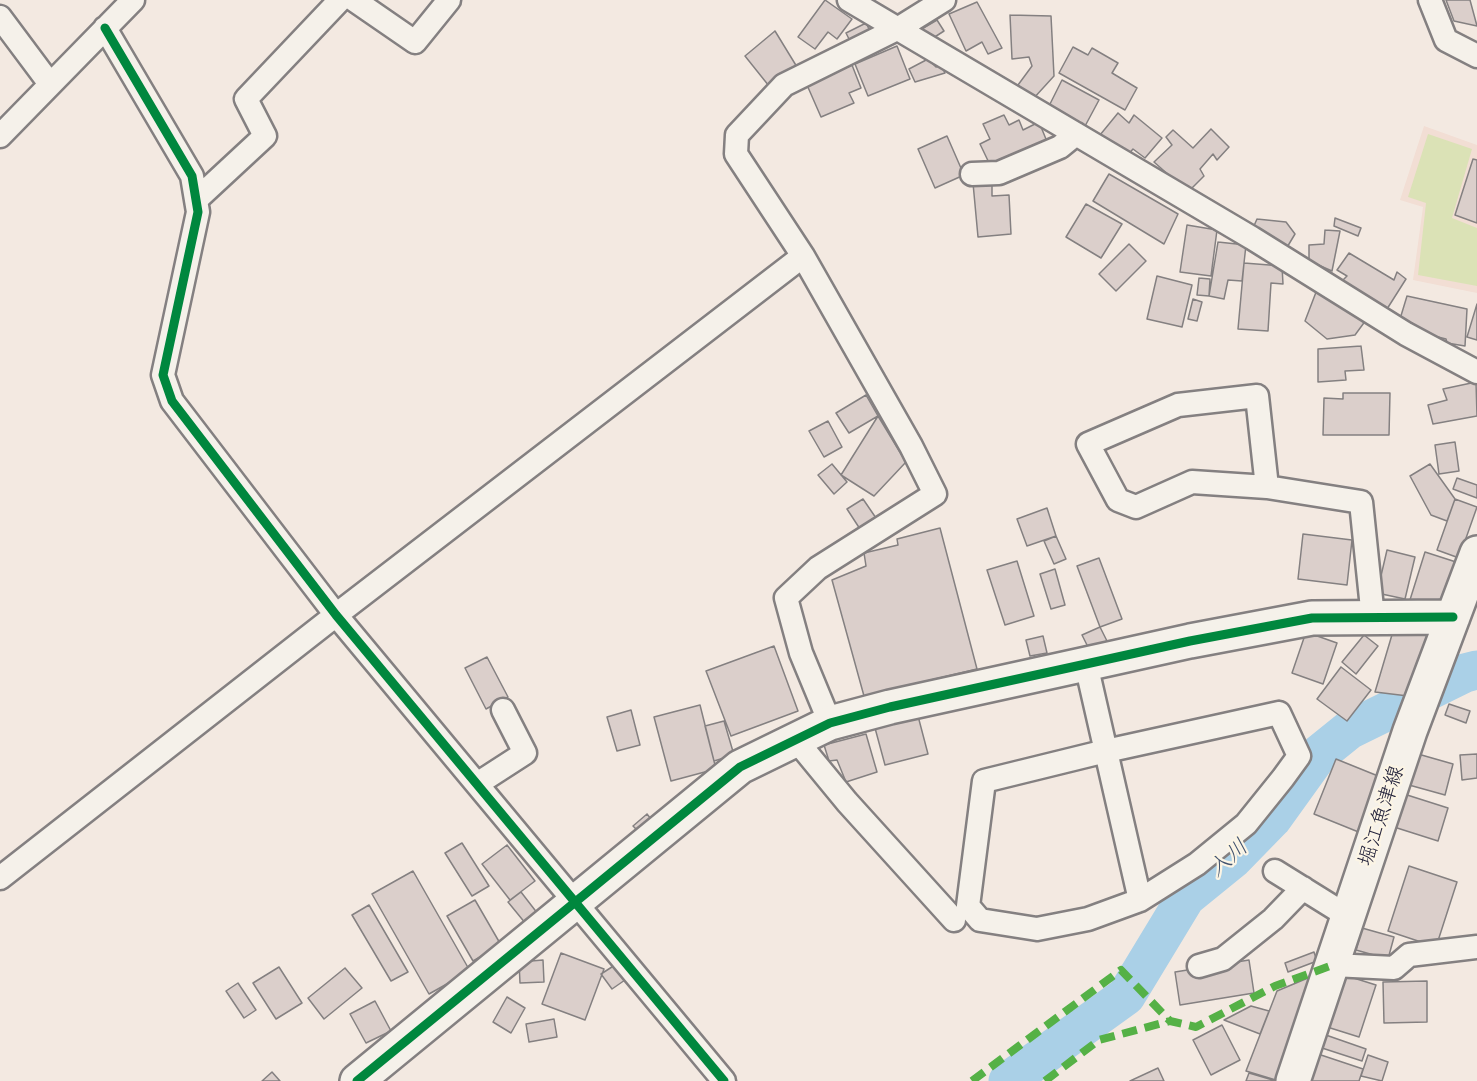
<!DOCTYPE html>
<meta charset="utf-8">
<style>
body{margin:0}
canvas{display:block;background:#f3e9e1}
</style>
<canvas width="1477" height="1081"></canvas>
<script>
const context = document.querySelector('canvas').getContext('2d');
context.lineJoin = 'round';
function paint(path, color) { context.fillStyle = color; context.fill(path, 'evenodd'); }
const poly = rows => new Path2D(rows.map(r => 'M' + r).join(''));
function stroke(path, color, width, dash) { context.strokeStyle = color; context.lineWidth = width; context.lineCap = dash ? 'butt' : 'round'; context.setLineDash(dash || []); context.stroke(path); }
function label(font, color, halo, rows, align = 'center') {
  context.font = font + ' "Balsamiq Sans","Klee One",sans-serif'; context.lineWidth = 4.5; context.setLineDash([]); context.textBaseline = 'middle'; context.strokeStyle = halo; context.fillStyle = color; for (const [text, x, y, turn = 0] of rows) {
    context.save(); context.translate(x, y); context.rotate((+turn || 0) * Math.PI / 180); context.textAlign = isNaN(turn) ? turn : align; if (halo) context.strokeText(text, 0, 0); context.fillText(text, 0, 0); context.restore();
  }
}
paint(poly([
 [1424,126,1477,145,1477,293,1413,280,1423,207,1400,200]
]), '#f2ded4');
paint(poly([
 [1428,134,1472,149,1452,218,1477,228,1477,286,1418,275,1426,203,1408,197]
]), '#dbe2b6');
stroke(poly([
 [1008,1081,1126,996,1186,897,1234,858,1272,819,1318,755,1349,730,1465,673,1477,670]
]), '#aad0e7', 39);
const building = poly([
 [825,0,852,19,837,39,828,32,815,49,798,37,825,0],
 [1446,0,1470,0,1477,26,1454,21,1446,0],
 [977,2,1002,48,988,54,982,42,966,51,949,14,977,2],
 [1010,15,1051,16,1054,76,1033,99,1018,85,1032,66,1029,57,1012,59,1010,15],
 [937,20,944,31,927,42,920,30,937,20],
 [866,23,871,33,851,43,846,33,866,23],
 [775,31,797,67,769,86,745,56,775,31],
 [897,46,910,79,868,96,855,64,897,46],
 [1073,47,1088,55,1092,48,1118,63,1112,73,1137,88,1125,110,1059,73,1073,47],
 [928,59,936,67,941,65,945,73,915,82,909,69,928,59],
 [852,65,861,88,849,93,854,103,821,117,807,85,852,65],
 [1062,80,1099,100,1084,128,1048,108,1062,80],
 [1118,113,1129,123,1134,115,1162,138,1145,158,1133,149,1126,157,1100,135,1118,113],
 [1004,115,1009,125,1019,120,1023,130,1039,122,1048,144,991,167,980,144,990,139,983,124,1004,115],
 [1211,129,1229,147,1217,160,1213,154,1200,169,1204,176,1188,192,1154,162,1172,145,1166,137,1173,130,1193,148,1211,129],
 [947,136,964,175,935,188,918,149,947,136],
 [1473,159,1477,160,1477,223,1455,215,1473,159],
 [1109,174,1178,214,1164,244,1093,201,1109,174],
 [992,182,992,196,1009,195,1011,234,978,237,973,183,992,182],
 [1086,204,1122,224,1101,258,1066,237,1086,204],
 [1335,218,1361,228,1358,236,1334,226,1335,218],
 [1257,219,1286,222,1295,234,1286,249,1253,228,1257,219],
 [1187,225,1217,230,1211,276,1180,272,1187,225],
 [1325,230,1340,231,1332,271,1309,261,1309,245,1324,244,1325,230],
 [1218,242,1246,245,1242,281,1228,280,1224,299,1209,296,1218,242],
 [1129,244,1146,261,1116,291,1099,274,1129,244],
 [1349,253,1394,280,1397,272,1406,279,1387,309,1342,281,1347,276,1337,270,1349,253],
 [1244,263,1282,266,1283,284,1271,283,1268,331,1238,329,1244,263],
 [1157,276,1192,285,1182,327,1147,319,1157,276],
 [1199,278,1210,279,1209,296,1197,295,1199,278],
 [1318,287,1366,320,1355,335,1327,339,1305,321,1318,287],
 [1407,296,1467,309,1465,346,1447,343,1446,339,1426,334,1400,319,1407,296],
 [1193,299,1202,302,1197,321,1188,319,1193,299],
 [1477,304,1477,340,1467,337,1477,304],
 [1361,346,1364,370,1345,371,1346,380,1318,382,1318,349,1361,346],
 [1476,382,1477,416,1433,424,1428,405,1447,400,1443,389,1476,382],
 [1343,393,1390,393,1389,435,1323,435,1324,398,1343,399,1343,393],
 [866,395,878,416,849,433,836,413,866,395],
 [878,416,906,462,874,496,841,475,878,416],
 [828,421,842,447,824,457,809,431,828,421],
 [1455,442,1459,471,1439,474,1435,445,1455,442],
 [832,464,847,482,834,494,818,475,832,464],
 [1430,464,1455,499,1447,521,1431,515,1410,476,1430,464],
 [1457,478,1477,485,1477,498,1453,489,1457,478],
 [863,499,876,518,860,529,847,509,863,499],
 [1455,499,1477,507,1459,558,1437,550,1455,499],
 [1047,508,1056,536,1027,546,1017,519,1047,508],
 [940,528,977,669,864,696,832,580,866,566,864,553,898,545,897,539,940,528],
 [1303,534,1352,540,1347,585,1298,579,1303,534],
 [1056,536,1066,559,1054,564,1044,541,1056,536],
 [1387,550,1415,557,1405,599,1377,593,1387,550],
 [1425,552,1456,562,1444,599,1409,603,1425,552],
 [1099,558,1122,619,1100,627,1077,566,1099,558],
 [1017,561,1034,616,1005,625,987,570,1017,561],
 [1055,569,1065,605,1051,609,1040,574,1055,569],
 [1100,627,1107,641,1089,649,1082,635,1100,627],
 [1394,628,1429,635,1408,696,1375,692,1394,628],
 [1306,632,1337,643,1323,684,1292,673,1306,632],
 [1364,635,1378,646,1356,674,1342,662,1364,635],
 [1043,636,1047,653,1030,656,1026,640,1043,636],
 [774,646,798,711,731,736,706,671,774,646],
 [487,657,508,697,486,709,465,668,487,657],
 [1341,667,1371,690,1347,721,1317,699,1341,667],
 [1449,704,1470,711,1466,723,1445,715,1449,704],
 [700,705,716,769,671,781,654,717,700,705],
 [631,710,640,745,617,751,607,717,631,710],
 [918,716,928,754,885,765,875,728,918,716],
 [724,721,734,755,714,761,705,726,724,721],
 [866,734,877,772,846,782,837,760,829,761,824,745,866,734],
 [1418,754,1453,764,1445,795,1409,785,1418,754],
 [1477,754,1477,778,1462,780,1460,755,1477,754],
 [1336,759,1383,778,1361,833,1314,814,1336,759],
 [1404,794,1448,808,1438,841,1394,827,1404,794],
 [647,814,651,819,638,831,633,826,647,814],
 [462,843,489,886,472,896,445,853,462,843],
 [507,845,535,881,510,900,482,864,507,845],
 [1409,866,1457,882,1436,947,1388,931,1409,866],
 [413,871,470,971,429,994,372,894,413,871],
 [521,892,538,914,526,924,508,902,521,892],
 [475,900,501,945,473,961,447,916,475,900],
 [369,905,408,972,391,981,352,915,369,905],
 [1362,928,1394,937,1388,959,1356,950,1362,928],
 [1314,952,1317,961,1288,972,1285,963,1314,952],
 [561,953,604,969,585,1020,542,1004,561,953],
 [543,960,544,982,520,983,519,962,543,960],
 [1249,960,1254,993,1180,1005,1175,972,1249,960],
 [615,965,625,980,612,989,601,974,615,965],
 [279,967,302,1003,276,1019,253,983,279,967],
 [345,968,362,988,324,1019,308,998,345,968],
 [1341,974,1376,985,1359,1037,1324,1026,1341,974],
 [1315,975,1279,1081,1246,1071,1277,991,1315,975],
 [1427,981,1427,1022,1384,1023,1383,982,1427,981],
 [238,983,256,1010,244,1018,226,991,238,983],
 [507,997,525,1008,511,1033,493,1022,507,997],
 [375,1001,391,1031,366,1043,350,1014,375,1001],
 [1251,1006,1269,1011,1260,1034,1224,1020,1251,1006],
 [554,1019,557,1037,529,1042,526,1024,554,1019],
 [1222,1025,1240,1060,1211,1075,1193,1040,1222,1025],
 [1323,1034,1366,1049,1362,1061,1319,1047,1323,1034],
 [1318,1054,1363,1069,1359,1081,1309,1081,1318,1054],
 [1368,1055,1388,1062,1382,1081,1361,1076,1368,1055],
 [1158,1068,1164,1081,1130,1081,1158,1068],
 [272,1072,280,1081,262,1081,272,1072],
 [1249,1073,1276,1081,1246,1081,1249,1073]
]);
paint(building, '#dbcfcb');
stroke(building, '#848081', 1.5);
const street = poly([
 [354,0,415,42,449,0],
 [849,0,1252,238,1406,334,1477,372],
 [1430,0,1446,40,1477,56],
 [0,17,50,84],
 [105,28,192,176,198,212,163,375,172,401,336,615,724,1081],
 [0,136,133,0],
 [972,174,999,173,1060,147,1076,134],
 [196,200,265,136,246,99,340,0],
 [1267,487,1257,396,1178,405,1088,444,1118,500,1136,507,1192,482,1267,487,1361,502,1373,618],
 [1086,664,1140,900],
 [1279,713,1299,756,1283,778,1246,824,1197,864,1140,900,1088,919,1037,929,980,920,968,906,984,781,1106,751,1279,713],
 [830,723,801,653,786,598,818,568,935,494,911,446,803,256,736,154,737,135,784,85,899,28,944,0],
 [796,740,847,802,954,920],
 [477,784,525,753,503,710],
 [1275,871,1349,917],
 [0,878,336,615,803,256],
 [1333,965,1394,968,1409,955,1477,947],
 [1199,966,1223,959,1273,919,1303,888]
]);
const secondary = poly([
 [357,1081,740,767,830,723,890,707,1086,664,1190,641,1312,618,1453,617],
 [1293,1081,1410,731,1477,553]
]);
stroke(street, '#848081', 27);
stroke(secondary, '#848081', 38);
stroke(street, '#f5f1ea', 22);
stroke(secondary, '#f5f1ea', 33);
stroke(poly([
 [972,1081,1121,970,1170,1021],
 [1045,1081,1099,1040,1170,1021,1196,1027,1275,986,1333,965]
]), '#55b146', 8, [15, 8]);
stroke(poly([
 [105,28,192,176,198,212,163,375,172,401,336,615,724,1081],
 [357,1081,740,767,830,723,890,707,1086,664,1190,641,1312,618,1453,617]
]), '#00873e', 9);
label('21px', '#22223b', '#fcf5e5', [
 ["堀江魚津線",1382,816,-72]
]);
label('italic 22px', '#41536f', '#fcf5e5', [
 ["入川",1229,859,-42]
]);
</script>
